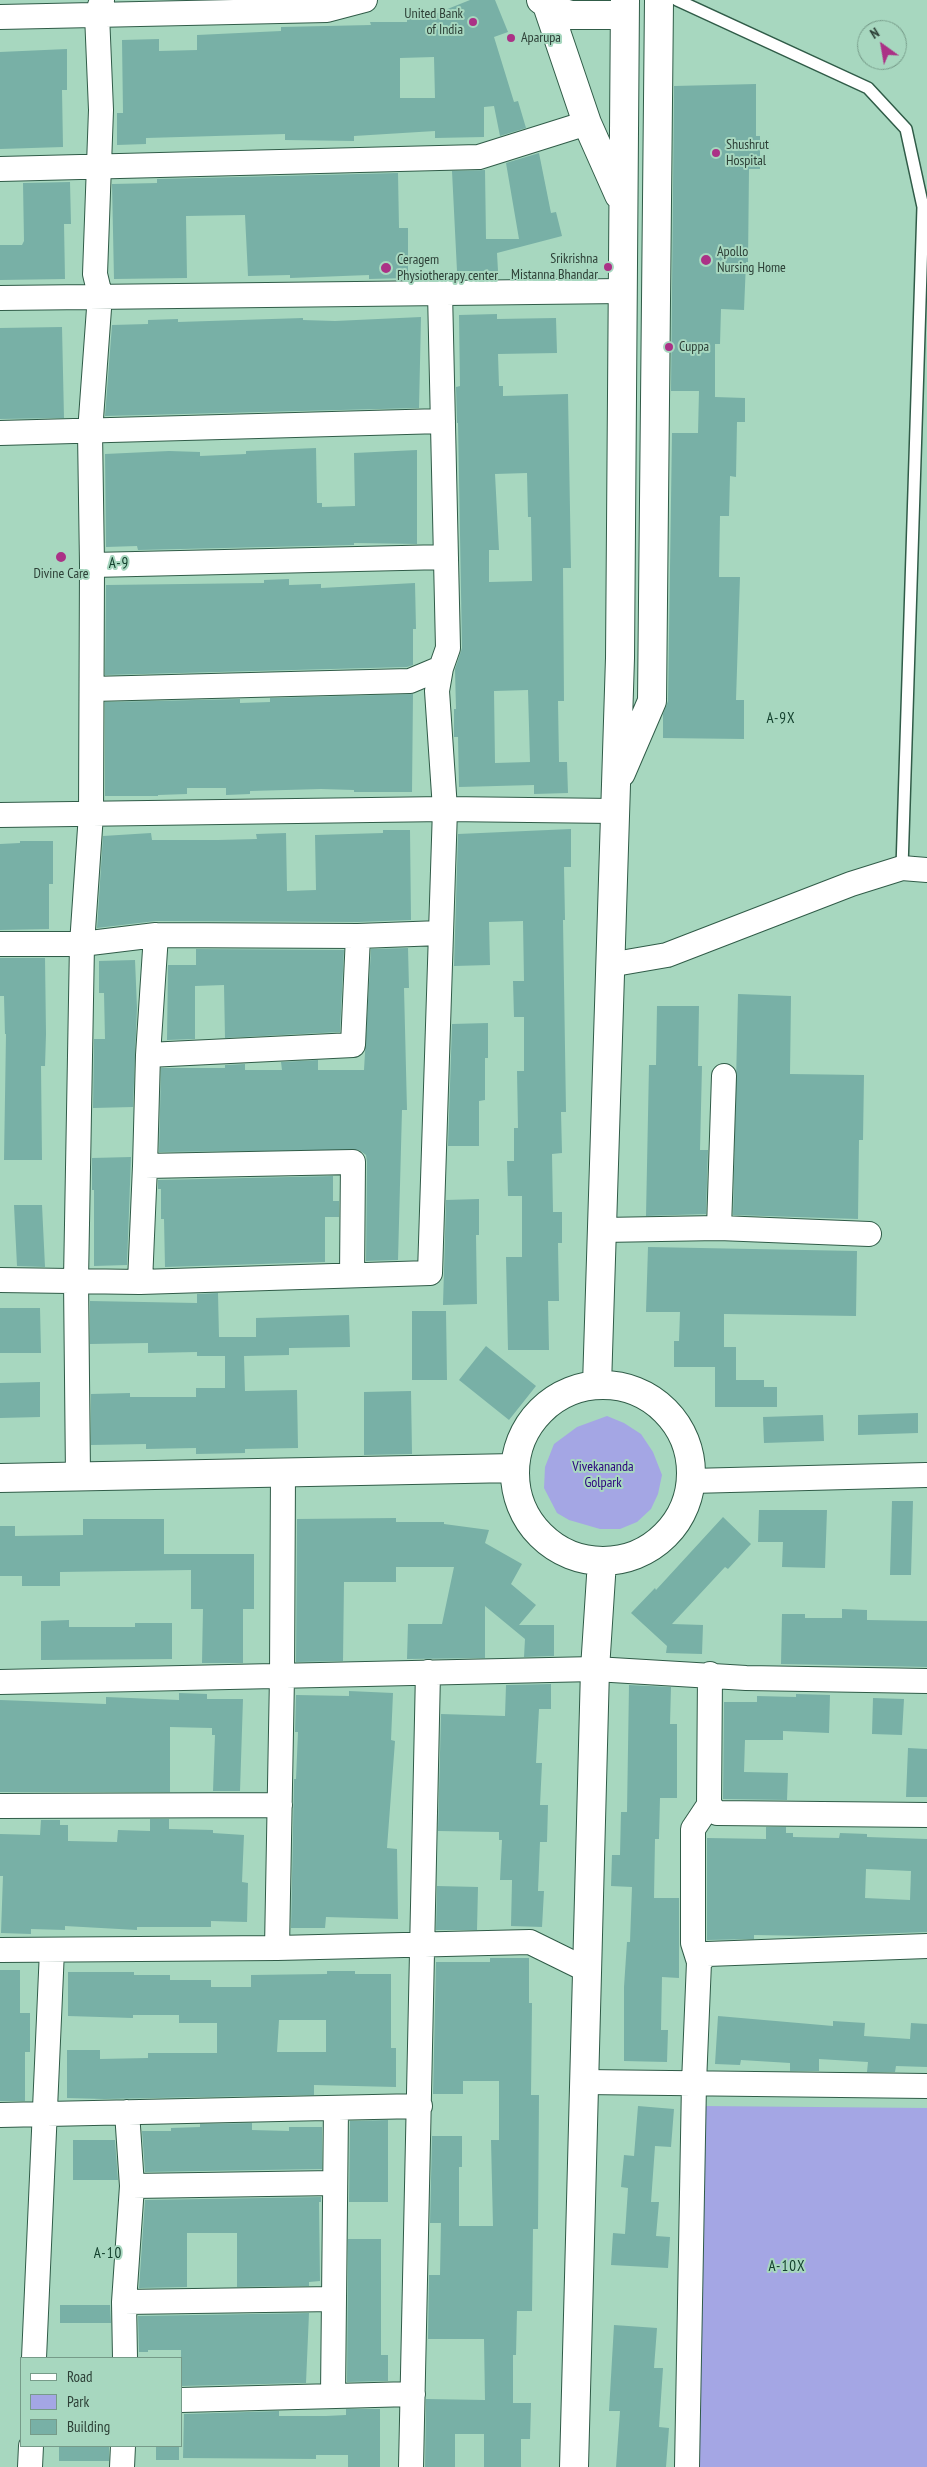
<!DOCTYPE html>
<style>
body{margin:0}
#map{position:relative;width:927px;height:2467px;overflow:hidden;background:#a7d7bf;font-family:"PT Sans Narrow",sans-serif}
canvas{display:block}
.legend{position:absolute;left:20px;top:2357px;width:162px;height:90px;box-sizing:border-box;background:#a7d7bf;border:1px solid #769b89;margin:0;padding:6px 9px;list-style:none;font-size:15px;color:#2d4037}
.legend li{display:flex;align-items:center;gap:10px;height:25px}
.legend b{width:25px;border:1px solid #769b89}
.north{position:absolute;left:857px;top:20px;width:50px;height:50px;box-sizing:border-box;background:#a7d7bf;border:1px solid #769b89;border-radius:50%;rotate:328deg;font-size:14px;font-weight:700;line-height:20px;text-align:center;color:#2d4037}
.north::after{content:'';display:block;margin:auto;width:18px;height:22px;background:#ab3186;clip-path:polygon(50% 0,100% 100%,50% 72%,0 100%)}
</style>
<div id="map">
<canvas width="927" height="2467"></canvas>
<ul class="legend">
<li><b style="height:6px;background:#fff"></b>Road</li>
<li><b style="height:14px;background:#a4a6e4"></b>Park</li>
<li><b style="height:14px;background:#78b0a6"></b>Building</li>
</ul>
<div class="north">N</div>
</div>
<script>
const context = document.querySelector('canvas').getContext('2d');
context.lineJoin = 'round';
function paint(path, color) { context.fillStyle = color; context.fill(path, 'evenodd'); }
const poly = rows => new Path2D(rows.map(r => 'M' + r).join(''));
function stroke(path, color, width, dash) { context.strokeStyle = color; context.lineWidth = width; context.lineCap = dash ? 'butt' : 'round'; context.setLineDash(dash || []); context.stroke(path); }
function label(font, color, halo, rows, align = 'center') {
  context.font = font + ' "PT Sans Narrow",sans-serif'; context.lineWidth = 4; context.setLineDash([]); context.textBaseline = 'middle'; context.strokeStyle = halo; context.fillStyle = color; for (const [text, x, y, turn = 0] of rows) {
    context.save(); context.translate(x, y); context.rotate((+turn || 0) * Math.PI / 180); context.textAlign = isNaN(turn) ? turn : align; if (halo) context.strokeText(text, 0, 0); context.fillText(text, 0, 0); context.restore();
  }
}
paint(poly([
 [607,1416,624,1423,641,1434,653,1452,662,1475,658,1494,651,1509,637,1522,620,1529,600,1529,569,1520,557,1513,544,1488,545,1467,554,1444,577,1427],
 [703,2106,927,2108,927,2467,698,2467]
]), '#a4a6e4');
paint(poly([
 [470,0,495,0,508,32,494,37,514,102,518,101,526,128,500,136,494,106,484,107,484,137,435,138,435,131,354,136,354,141,285,140,285,134,146,138,146,144,117,145,117,113,123,113,122,40,159,39,159,51,197,50,197,35,281,31,281,27,371,25,370,22,407,22,407,17,430,16],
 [434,57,435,98,400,98,400,58],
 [67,49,67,90,62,90,63,147,0,149,0,52],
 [756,84,756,136,760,136,760,169,749,169,748,262,746,262,744,310,721,309,720,344,715,344,715,397,745,398,745,422,737,422,736,477,730,476,729,516,720,516,719,577,740,577,736,700,744,700,744,739,663,738,663,714,668,701,672,433,698,433,699,391,671,391,674,86],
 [539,153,551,213,556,212,562,236,497,253,498,271,457,271,452,171,485,170,486,239,519,239,506,163],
 [398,173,399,228,408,228,408,278,369,279,369,275,290,278,290,275,248,276,245,215,186,216,187,278,114,279,112,184,157,183,157,179],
 [70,182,71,224,64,224,65,279,0,280,0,245,22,245,24,241,23,183],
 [497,314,497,319,556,318,557,353,498,354,499,386,503,386,503,396,568,394,571,568,563,568,564,701,558,701,559,762,567,762,568,793,534,794,534,785,459,787,458,737,454,737,454,709,456,709,455,669,462,648,458,423,457,423,456,387,460,386,459,315],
 [527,473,528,517,531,517,532,581,489,582,489,550,499,550,495,474],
 [528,690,530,762,495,763,494,691],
 [421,317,419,408,105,416,112,325,148,324,148,320,178,319,178,322,303,318,303,320,335,321],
 [62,327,64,418,0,419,0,328],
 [316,448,317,503,322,503,322,507,355,506,354,453,417,450,417,544,354,543,354,545,138,550,137,546,106,547,105,454,169,451,200,452,200,456,246,454,246,451],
 [289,579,289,585,321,584,321,588,415,583,416,629,413,629,413,665,407,667,105,675,106,585,264,583,264,580],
 [413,694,412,792,354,792,354,790,321,789,250,791,250,794,226,795,226,788,187,788,187,794,158,795,158,796,105,796,105,702,240,699,240,703,270,702,270,698],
 [571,829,571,867,564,867,565,920,563,920,566,1112,561,1112,562,1153,552,1154,553,1212,562,1212,562,1243,558,1243,559,1301,548,1301,549,1350,508,1350,506,1257,522,1257,522,1196,508,1196,507,1161,514,1161,514,1128,518,1128,517,1071,524,1071,524,1017,514,1017,513,981,524,981,523,921,489,922,490,965,454,966,458,834],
 [383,830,410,830,411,920,358,922,156,921,97,928,103,836,151,833,152,840,218,840,257,839,256,834,286,833,287,891,316,890,315,835,383,833],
 [20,841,53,841,53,884,49,884,49,929,0,930,0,844,20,843],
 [408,948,409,988,404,988,407,1110,402,1110,398,1260,366,1261,367,1162,366,1155,359,1150,159,1152,161,1068,225,1068,225,1065,245,1064,245,1070,282,1070,281,1062,318,1060,318,1070,364,1070,371,949],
 [196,949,344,950,340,1032,225,1038,224,985,195,986,195,1039,167,1040,168,965,196,965],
 [0,958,45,958,46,1034,45,1066,41,1066,42,1160,4,1160,6,1034,5,1034,4,996,0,996],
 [135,960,137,1008,133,1107,93,1108,94,1039,105,1039,104,993,99,993,99,961],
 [738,994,791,996,790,1074,864,1075,863,1140,859,1140,858,1219,733,1215],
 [657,1006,699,1006,698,1066,702,1066,700,1150,708,1150,706,1214,646,1216,649,1065,656,1065],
 [488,1023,488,1058,485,1058,485,1100,479,1101,479,1146,448,1146,452,1024],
 [131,1157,127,1265,94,1266,94,1190,92,1190,92,1158],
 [333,1176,333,1201,339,1201,339,1217,325,1217,325,1262,165,1267,164,1219,161,1219,161,1189,158,1189,158,1180],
 [479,1199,479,1235,476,1235,477,1304,443,1305,446,1200],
 [14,1205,42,1205,45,1267,17,1266],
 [648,1247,857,1251,856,1316,724,1314,724,1347,736,1347,736,1380,764,1380,764,1387,777,1387,777,1407,715,1407,715,1367,674,1367,674,1341,679,1341,680,1312,646,1312],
 [218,1293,219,1337,256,1337,256,1318,349,1315,350,1347,289,1348,289,1355,244,1356,245,1391,297,1390,298,1448,245,1449,245,1453,196,1454,196,1448,146,1449,146,1444,91,1445,91,1394,130,1393,130,1397,196,1397,196,1388,225,1388,225,1356,197,1356,197,1352,148,1353,148,1343,90,1344,90,1301,197,1303,197,1294],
 [0,1308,40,1308,41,1353,0,1353],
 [412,1311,446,1311,447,1380,412,1380],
 [486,1346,536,1386,509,1420,459,1380],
 [40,1382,40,1417,0,1418,0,1383],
 [411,1391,412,1454,364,1455,364,1392],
 [918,1413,918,1433,858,1435,858,1415],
 [823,1415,824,1441,764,1443,763,1417],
 [892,1501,913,1501,911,1575,890,1575],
 [759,1510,827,1510,825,1568,782,1567,783,1542,758,1542],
 [723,1517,751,1544,728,1569,725,1567,672,1624,703,1625,702,1654,666,1653,667,1646,631,1613,655,1588,656,1590],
 [396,1518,396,1522,444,1522,444,1524,489,1530,485,1543,522,1564,511,1584,536,1605,519,1625,554,1625,554,1656,524,1657,525,1639,485,1606,485,1658,407,1659,408,1624,442,1624,454,1567,396,1567,396,1582,344,1582,343,1661,296,1662,297,1519],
 [83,1519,164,1519,164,1554,254,1554,254,1609,243,1609,243,1663,202,1663,203,1609,191,1609,191,1570,60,1572,60,1586,22,1586,22,1576,0,1576,0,1526,15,1526,15,1536,83,1535],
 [842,1609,867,1610,867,1620,927,1621,927,1667,781,1664,782,1614,805,1614,805,1618,842,1618],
 [69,1620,69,1627,135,1627,135,1623,172,1623,172,1659,41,1660,41,1621],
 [551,1684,551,1709,539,1709,536,1763,542,1763,540,1805,548,1805,547,1842,540,1842,538,1891,544,1891,542,1927,511,1926,512,1880,500,1880,502,1840,499,1840,499,1832,438,1831,441,1714,505,1716,506,1685],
 [629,1685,671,1687,670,1724,677,1724,677,1798,660,1798,659,1839,655,1839,654,1898,679,1898,679,1978,662,1977,661,2030,668,2030,667,2062,624,2061,624,1987,627,1942,630,1942,632,1887,611,1886,612,1855,620,1855,621,1812,627,1812],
 [349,1691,393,1693,391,1740,395,1741,387,1848,397,1849,398,1919,326,1917,325,1928,291,1928,294,1779,296,1779,298,1732,295,1732,296,1695,349,1696],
 [179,1693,207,1694,207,1699,243,1699,240,1791,213,1791,215,1735,212,1735,212,1728,170,1727,170,1792,0,1792,0,1700,106,1704,106,1697,179,1700],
 [796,1694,830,1695,829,1733,783,1731,783,1740,745,1740,744,1772,788,1773,787,1800,723,1799,724,1702,757,1702,757,1696,796,1697],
 [873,1698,904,1699,902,1735,872,1734],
 [908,1748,927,1749,927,1797,906,1797],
 [150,1819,169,1819,169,1829,213,1830,213,1833,244,1835,242,1882,248,1883,247,1922,211,1921,211,1927,137,1927,137,1930,65,1926,65,1930,31,1929,31,1934,1,1933,3,1876,0,1876,0,1834,40,1835,41,1820,60,1820,60,1825,68,1825,68,1841,117,1842,118,1830,150,1831],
 [766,1827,786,1827,786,1833,793,1833,793,1837,839,1838,840,1833,867,1834,867,1837,927,1839,927,1932,813,1936,754,1935,754,1939,707,1940,707,1838,766,1839],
 [866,1869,911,1871,910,1900,865,1898],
 [437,1886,478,1887,477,1930,436,1930],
 [490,1958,529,1958,529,2003,532,2003,531,2095,539,2095,538,2229,533,2229,532,2311,517,2311,516,2355,513,2355,513,2403,531,2403,530,2439,521,2439,521,2467,484,2467,484,2434,455,2434,455,2467,425,2467,426,2399,485,2400,484,2339,428,2339,429,2275,440,2275,441,2223,430,2223,432,2136,462,2136,462,2167,459,2167,459,2226,493,2226,491,2140,499,2140,499,2081,463,2081,463,2094,433,2094,436,1962,490,1962],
 [0,1970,20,1970,20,2013,30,2013,30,2052,25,2052,25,2101,0,2101],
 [327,1971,355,1971,355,1974,391,1974,391,2048,396,2048,396,2087,314,2085,314,2095,104,2099,67,2098,67,2050,100,2050,100,2059,148,2058,148,2053,217,2053,217,2023,179,2023,179,2015,133,2015,133,2018,68,2016,68,1972,134,1972,134,1975,170,1975,170,1980,211,1980,211,1987,251,1987,251,1975,327,1974],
 [279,2020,326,2020,326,2052,277,2052],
 [718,2016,833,2026,833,2021,865,2023,864,2036,910,2039,911,2023,927,2024,927,2067,896,2066,895,2072,867,2072,868,2062,819,2059,819,2071,790,2071,790,2063,741,2060,740,2065,715,2064],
 [638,2106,674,2109,671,2147,655,2146,651,2202,659,2202,656,2236,670,2237,668,2268,611,2265,613,2233,625,2234,628,2188,621,2187,624,2155,634,2156],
 [388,2120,388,2202,349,2202,350,2121],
 [252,2123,252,2130,289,2131,289,2127,322,2127,322,2169,145,2172,142,2131,171,2131,171,2128,200,2127,200,2124],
 [73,2140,115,2140,118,2180,73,2180],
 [321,2197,321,2202,319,2202,320,2281,309,2282,309,2286,237,2287,237,2233,187,2233,187,2287,139,2288,145,2200],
 [348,2239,381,2239,381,2355,388,2355,388,2381,347,2382],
 [60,2305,110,2305,111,2323,60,2323],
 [309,2313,306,2383,181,2386,181,2350,148,2350,148,2352,139,2352,138,2316],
 [614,2325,657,2328,654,2368,663,2368,659,2427,669,2428,666,2467,616,2467,620,2411,609,2411],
 [346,2409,380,2409,380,2467,348,2467,348,2455,316,2455,316,2459,183,2458,184,2414,279,2411,279,2416,326,2416,346,2415],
 [59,2446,109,2446,109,2461,59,2461],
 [156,2446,179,2446,179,2460,156,2460]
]), '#78b0a6');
const service = poly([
 [677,0,868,88,906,129,923,207,902,868]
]);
const minor = poly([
 [0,17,327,10,365,0],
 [0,169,479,157,587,123],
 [0,298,623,291],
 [0,433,443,421],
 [92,565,446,557],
 [92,689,410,681,441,668,448,648,440,292],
 [0,815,445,809,614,811],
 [156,935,148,1055,353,1045,358,936],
 [0,944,82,944,156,935,358,936,441,933],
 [609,965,667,955,851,884,902,868,927,870],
 [145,1166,148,1055],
 [719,1228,724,1076],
 [602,1230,719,1228,869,1234],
 [0,1280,140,1282,430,1273,445,809,437,691,441,668],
 [140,1282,145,1166,353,1162,352,1275],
 [283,1472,282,1676,277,1948,530,1942,587,1970],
 [78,1476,76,1280,82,944,91,814,92,565,90,432,100,295,95,274,101,110,97,14,102,0],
 [691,1481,926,1475],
 [710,1674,709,1805,717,1813,927,1815],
 [0,1682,595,1669,746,1678,927,1681],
 [0,1806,280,1805],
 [0,1950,277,1948],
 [699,1962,693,1943,693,1829,709,1805],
 [584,2082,927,2086],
 [0,2115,420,2106],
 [132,2186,335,2183],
 [124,2302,334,2299],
 [34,2358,52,1950],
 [125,2358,124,2302,132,2186,127,2112],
 [333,2394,336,2108],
 [181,2400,413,2394],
 [30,2467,31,2446],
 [122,2467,123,2446],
 [411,2467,428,1672],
 [687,2467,694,2083,699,1962,707,1954,927,1946]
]);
const tertiary = poly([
 [541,0,557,11,571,15,624,15],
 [547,5,587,123,619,195],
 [621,773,652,701,659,0],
 [597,1385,620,658,625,0],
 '515 1473a88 88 0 1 1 176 0a88 88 0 1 1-176 0Z',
 [0,1478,515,1468],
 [574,2467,595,1669,602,1561]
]);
stroke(service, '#305c48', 14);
stroke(minor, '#305c48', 26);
stroke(tertiary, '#305c48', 30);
stroke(service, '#fff', 11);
stroke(minor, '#fff', 24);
stroke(tertiary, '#fff', 28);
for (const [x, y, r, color] of [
 [473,22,5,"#ab3186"],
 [511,38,5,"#ab3186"],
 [716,153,5,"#ab3186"],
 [706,260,6,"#ab3186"],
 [608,267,5,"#ab3186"],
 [386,268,6,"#ab3186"],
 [669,347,5,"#ab3186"],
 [61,557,6,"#ab3186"]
]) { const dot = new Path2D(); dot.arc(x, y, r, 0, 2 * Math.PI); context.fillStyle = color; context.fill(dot); stroke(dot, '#a7d7bf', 2); }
label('14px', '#2d4037', '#a7d7bf', [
 ["United Bank",463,14,"right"],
 ["of India",463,30,"right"],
 ["Aparupa",521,38],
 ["Shushrut",726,145],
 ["Hospital",726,161],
 ["Apollo",717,252],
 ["Nursing Home",717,268],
 ["Srikrishna",598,259,"right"],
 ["Mistanna Bhandar",598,275,"right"],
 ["Ceragem",397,260],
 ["Physiotherapy center",397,276],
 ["Cuppa",679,347],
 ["Divine Care",61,574,"center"]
], 'left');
label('14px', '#2a027e', '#a7d7bf', [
 ["Vivekananda",603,1467],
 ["Golpark",603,1483]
]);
context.letterSpacing = '1px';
label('15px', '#14412e', '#a7d7bf', [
 ["A-9",119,564],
 ["A-9X",781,719],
 ["A-10",108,2254],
 ["A-10X",787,2267]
]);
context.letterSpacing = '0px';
</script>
